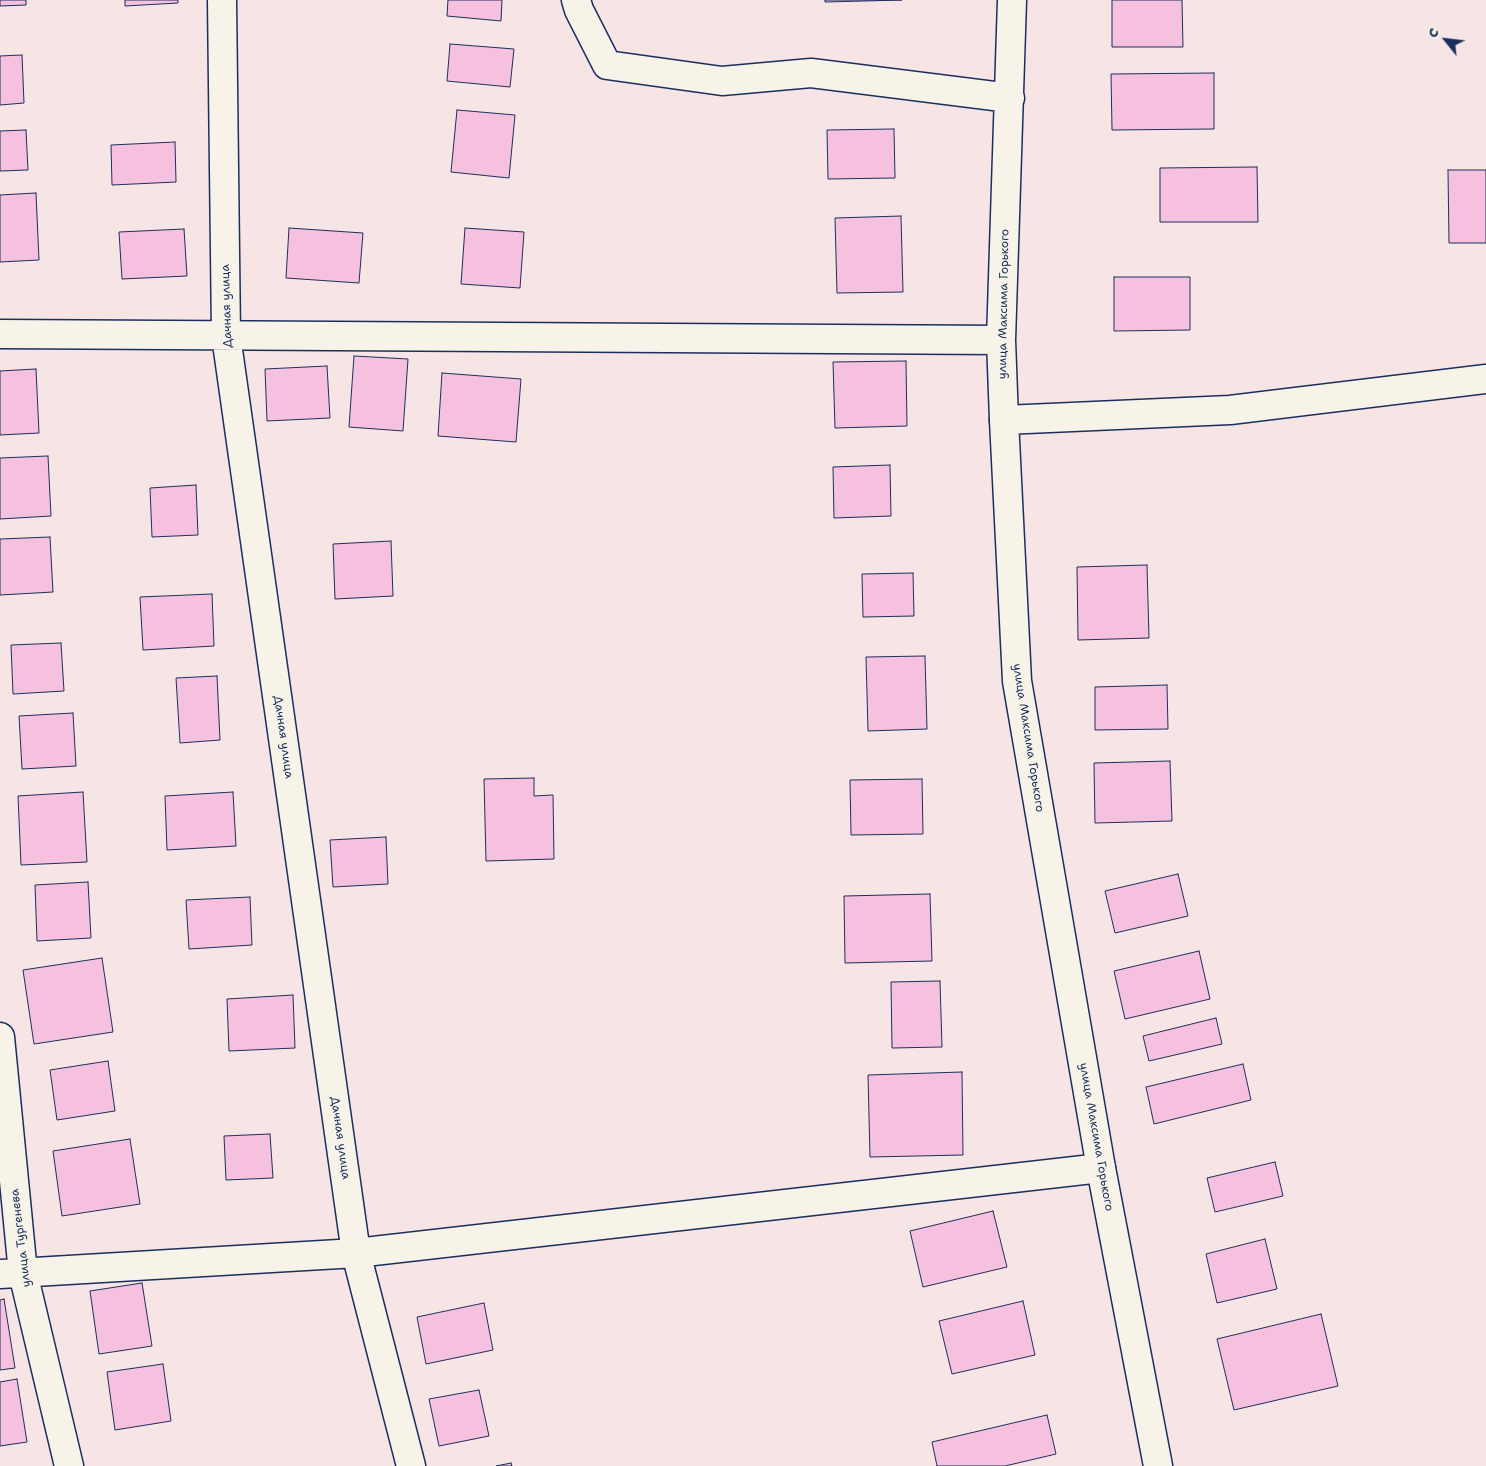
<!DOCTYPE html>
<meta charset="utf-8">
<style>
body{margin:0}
#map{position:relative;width:1486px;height:1466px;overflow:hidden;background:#f7e4e5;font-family:"Shantell Sans",sans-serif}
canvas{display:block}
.north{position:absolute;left:1421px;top:15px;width:50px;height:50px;-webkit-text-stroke:4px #f7f3e8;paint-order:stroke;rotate:299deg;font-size:14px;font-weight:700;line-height:20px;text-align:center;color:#1b2f5e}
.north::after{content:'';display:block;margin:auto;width:18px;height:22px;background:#1b2f5e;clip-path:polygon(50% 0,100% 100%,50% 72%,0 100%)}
</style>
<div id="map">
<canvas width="1486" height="1466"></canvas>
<div class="north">С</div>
</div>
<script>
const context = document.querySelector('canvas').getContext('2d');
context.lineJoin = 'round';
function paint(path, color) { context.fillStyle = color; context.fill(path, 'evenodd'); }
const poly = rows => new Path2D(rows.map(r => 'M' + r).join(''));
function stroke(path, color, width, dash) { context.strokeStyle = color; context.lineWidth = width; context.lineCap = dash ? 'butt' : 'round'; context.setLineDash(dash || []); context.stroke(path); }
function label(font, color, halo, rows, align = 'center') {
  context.font = font + ' "Shantell Sans",sans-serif'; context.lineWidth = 4; context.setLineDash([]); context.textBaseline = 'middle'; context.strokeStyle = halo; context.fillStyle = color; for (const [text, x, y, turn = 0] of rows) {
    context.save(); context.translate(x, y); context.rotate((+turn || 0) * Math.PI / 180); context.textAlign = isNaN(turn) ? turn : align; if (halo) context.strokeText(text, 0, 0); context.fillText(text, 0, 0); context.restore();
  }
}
const building = poly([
 [0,0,26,0,26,5,0,6,0,0],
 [125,0,178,0,178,3,125,6,125,0],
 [448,0,502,0,501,21,447,16,448,0],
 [825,0,902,0,825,2,825,0],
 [1112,0,1182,0,1183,47,1112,47,1112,0],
 [450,44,514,49,510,87,447,81,450,44],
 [22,55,24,103,0,105,0,56,22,55],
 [1214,73,1214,129,1112,130,1111,74,1214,73],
 [457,110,515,115,509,178,451,172,457,110],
 [894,129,895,178,828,179,827,130,894,129],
 [26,130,28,170,0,171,0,131,26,130],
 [175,142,176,182,112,185,111,145,175,142],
 [1257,167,1258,222,1160,222,1160,168,1257,167],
 [1448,170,1486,170,1486,243,1449,243,1448,170],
 [36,193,39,260,0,262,0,195,36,193],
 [901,216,903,292,837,293,835,218,901,216],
 [289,228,363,233,359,283,286,278,289,228],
 [465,228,524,232,520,288,461,284,465,228],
 [184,229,187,276,122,279,119,232,184,229],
 [1114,277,1190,277,1190,330,1114,331,1114,277],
 [354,356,408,359,403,431,349,427,354,356],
 [906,361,907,426,835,428,833,362,906,361],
 [327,366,330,418,267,421,265,369,327,366],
 [36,369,39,433,0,435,0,371,36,369],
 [442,373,521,379,516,442,438,436,442,373],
 [48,456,51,516,0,519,0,458,48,456],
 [890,465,891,516,834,518,833,467,890,465],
 [196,485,198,535,152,537,150,488,196,485],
 [50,537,53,592,0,595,0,539,50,537],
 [391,541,393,596,335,599,333,544,391,541],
 [1147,565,1149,638,1078,640,1077,567,1147,565],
 [913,573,914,616,863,617,862,574,913,573],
 [212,594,214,646,143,650,140,597,212,594],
 [61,643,64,691,13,694,11,645,61,643],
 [925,656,927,729,868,731,866,657,925,656],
 [217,676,220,740,180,743,176,678,217,676],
 [1167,685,1168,729,1095,730,1095,687,1167,685],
 [73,713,76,766,22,769,19,716,73,713],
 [1170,761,1172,821,1095,823,1094,763,1170,761],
 [534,778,534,796,553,795,554,859,486,861,484,779,534,778],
 [922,779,923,834,851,835,850,780,922,779],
 [83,792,87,862,21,865,18,796,83,792],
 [233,792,236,846,167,850,165,796,233,792],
 [386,837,388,884,333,887,330,840,386,837],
 [1178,874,1188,916,1115,933,1105,891,1178,874],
 [88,882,91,938,37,941,35,885,88,882],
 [930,894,932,961,845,963,844,896,930,894],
 [250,897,252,945,189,949,186,900,250,897],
 [1199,951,1210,999,1125,1019,1114,971,1199,951],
 [102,958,113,1032,34,1044,23,970,102,958],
 [940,981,942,1047,892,1048,891,982,940,981],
 [293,995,295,1048,229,1051,227,999,293,995],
 [1216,1018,1222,1044,1149,1061,1143,1036,1216,1018],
 [108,1061,115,1111,57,1120,50,1070,108,1061],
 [1243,1064,1251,1100,1154,1124,1146,1087,1243,1064],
 [962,1072,963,1155,870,1157,868,1075,962,1072],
 [270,1134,273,1178,226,1180,224,1136,270,1134],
 [130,1139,140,1204,62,1216,53,1151,130,1139],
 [1275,1162,1283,1196,1215,1212,1207,1178,1275,1162],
 [993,1211,1007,1267,923,1287,910,1231,993,1211],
 [1265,1239,1277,1289,1217,1303,1206,1254,1265,1239],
 [142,1283,152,1346,99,1354,90,1291,142,1283],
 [4,1299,15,1368,0,1370,0,1300,4,1299],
 [1023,1301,1035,1355,952,1374,939,1321,1023,1301],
 [484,1303,493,1350,426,1364,417,1317,484,1303],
 [1321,1314,1338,1386,1234,1410,1217,1339,1321,1314],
 [163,1364,171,1421,115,1430,107,1372,163,1364],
 [17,1379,27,1442,0,1446,0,1382,17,1379],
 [479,1390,489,1436,439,1446,429,1399,479,1390],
 [1047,1415,1056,1454,1005,1466,937,1466,932,1442,1047,1415],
 [511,1463,512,1466,496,1466,511,1463]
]);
paint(building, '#f6c1de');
stroke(building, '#1b2f5e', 1);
const minor = poly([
 [222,0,226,336,356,1253,411,1466],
 [576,0,579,10,607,65,722,81,811,73,1010,98],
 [0,334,1001,340],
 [1004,420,1001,340,1012,0],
 [0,1037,23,1273,69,1466],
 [0,1274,356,1253,1101,1168]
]);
const tertiary = poly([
 [1158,1466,1101,1168,1017,681,1004,420,1230,410,1486,379]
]);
stroke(minor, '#1b2f5e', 31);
stroke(tertiary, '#1b2f5e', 31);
stroke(minor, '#f7f3e8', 28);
stroke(tertiary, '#f7f3e8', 28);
label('12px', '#1b2f5e', '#f7f3e8', [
 ["улица Максима Горького",1004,304,-89],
 ["Дачная улица",227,306,-92],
 ["Дачная улица",283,737,82],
 ["улица Максима Горького",1028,738,81],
 ["улица Максима Горького",1096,1137,80],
 ["Дачная улица",340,1138,82],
 ["улица Тургенева",21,1238,-97]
]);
</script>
